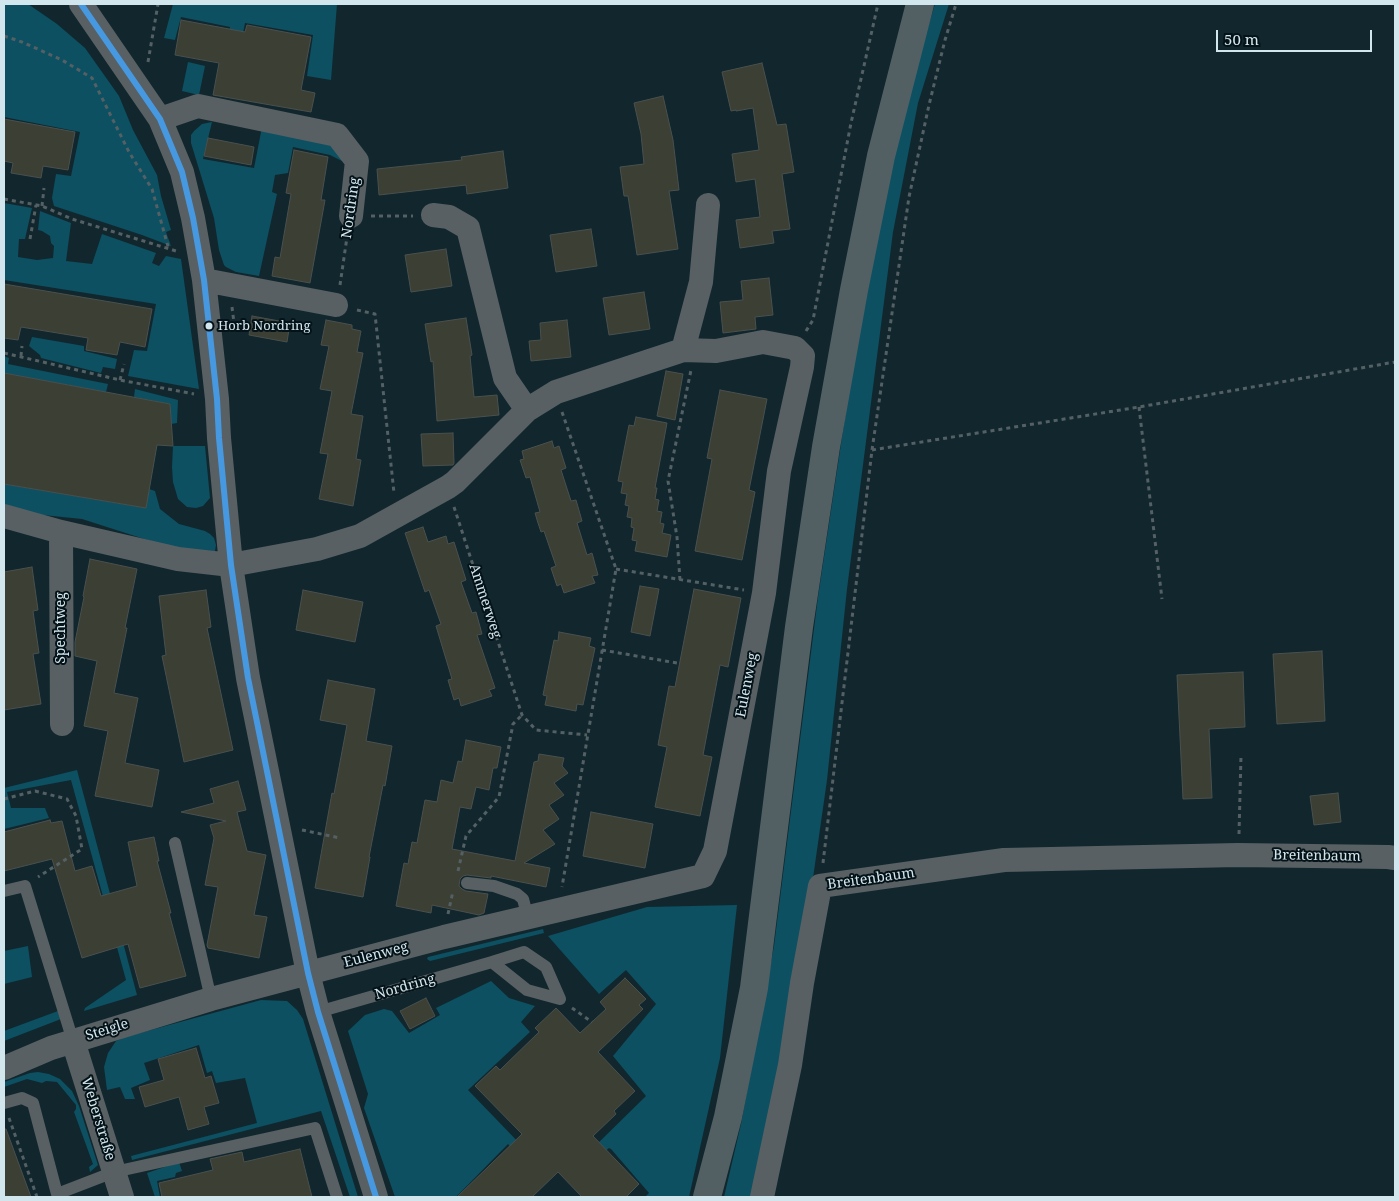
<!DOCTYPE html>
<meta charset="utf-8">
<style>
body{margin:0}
#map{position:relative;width:1399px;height:1201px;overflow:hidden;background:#11272d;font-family:"Noto Serif",serif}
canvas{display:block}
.frame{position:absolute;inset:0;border:5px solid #d2e6ed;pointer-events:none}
.scale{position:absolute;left:1216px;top:30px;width:156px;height:22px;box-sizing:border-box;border:2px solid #d2e6ed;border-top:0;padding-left:6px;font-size:15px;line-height:18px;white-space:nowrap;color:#d2e6ed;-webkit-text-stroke:4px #051318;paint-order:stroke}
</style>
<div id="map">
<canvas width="1399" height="1201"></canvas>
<div class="frame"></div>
<div class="scale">50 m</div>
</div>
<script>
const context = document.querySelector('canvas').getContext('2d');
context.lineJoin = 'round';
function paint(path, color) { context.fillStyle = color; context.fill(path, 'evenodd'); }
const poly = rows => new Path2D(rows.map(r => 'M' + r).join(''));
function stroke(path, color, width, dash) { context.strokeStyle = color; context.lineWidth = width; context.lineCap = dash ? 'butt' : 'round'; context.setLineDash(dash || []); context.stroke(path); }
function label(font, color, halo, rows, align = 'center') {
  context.font = font + ' "Noto Serif",serif'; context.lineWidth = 4; context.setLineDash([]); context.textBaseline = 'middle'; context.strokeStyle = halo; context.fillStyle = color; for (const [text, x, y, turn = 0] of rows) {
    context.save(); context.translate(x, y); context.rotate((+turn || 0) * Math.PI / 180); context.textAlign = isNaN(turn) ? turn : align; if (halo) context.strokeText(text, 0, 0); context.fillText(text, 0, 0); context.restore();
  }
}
paint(poly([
 [4,4,28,4,57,24,85,48,119,96,133,130,157,175,161,196,171,230,166,232,171,246,142,235,54,206,52,198,56,174,71,176,80,132,4,117],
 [173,4,337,4,331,80,307,76,313,35,245,23,238,58,226,56,230,27,181,17,175,40,164,38],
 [935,4,949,4,918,103,893,232,847,589,827,780,805,934,756,1197,724,1197,741,1124,774,946,818,597,856,344,888,182,913,76],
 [188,62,205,66,199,95,182,91],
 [212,122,203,159,254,168,262,127,331,141,344,162,330,155,293,147,288,173,275,175,272,192,277,194,259,276,236,272,226,267,224,265,219,250,214,218,191,143,191,135,194,131,202,124],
 [4,203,32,208,25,239,19,239,18,257,37,260,53,258,54,246,51,243,50,236,42,231,38,230,40,211,71,223,66,261,92,264,102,234,156,253,152,263,159,266,166,256,181,259,199,389,128,376,134,350,147,351,156,304,4,280],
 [32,337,84,346,84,351,117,359,115,369,103,367,101,373,41,358,40,355,29,346],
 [4,356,9,358,8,364,108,384,106,392,4,373],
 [135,389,178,400,177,423,171,424,170,404,134,397],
 [173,446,205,446,210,498,203,506,196,508,187,507,178,499,173,482,172,467],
 [4,484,146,508,149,489,155,491,160,509,179,524,205,531,210,534,214,538,216,545,215,551,210,556,166,546,82,519,4,511],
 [77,770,137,995,84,1011,85,1008,126,980,71,780,7,792,11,808,45,808,49,818,4,829,4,788],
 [737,905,720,1058,689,1197,645,1197,649,1193,611,1149,609,1148,598,1157,592,1149,646,1096,613,1056,656,1004,626,970,599,994,548,936,647,907],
 [543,929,544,933,430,961,427,959,428,957],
 [28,946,32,977,4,984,4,951],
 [491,981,509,998,535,1006,521,1022,530,1032,468,1090,523,1147,517,1155,508,1144,456,1197,395,1197,364,1108,368,1094,348,1031,365,1015,384,1009,392,1011,409,1033,440,1015,436,1008],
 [261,1000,287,1001,297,1010,303,1019,358,1197,350,1197,321,1111,132,1160,131,1156,257,1123,245,1078,216,1083,212,1071,207,1073,199,1045,144,1063,150,1080,131,1088,135,1099,125,1099,120,1087,107,1090,104,1067,108,1053,116,1041,125,1037],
 [58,1011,61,1019,4,1041,4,1031],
 [38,1072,49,1074,60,1079,72,1091,79,1106,98,1165,90,1172,89,1167,93,1164,74,1112,76,1109,76,1105,57,1082,46,1081,42,1083,27,1079,4,1087,4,1082,30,1073],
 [179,1162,182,1171,176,1173,175,1177,157,1181,160,1197,155,1197,147,1173]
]), '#0c5062');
const building = poly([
 [181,20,245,32,247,25,311,37,301,90,315,93,311,112,213,95,219,63,175,55,181,20],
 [762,63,777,125,786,124,794,172,782,174,790,229,772,231,774,243,740,248,736,220,760,217,755,179,736,182,732,154,759,150,753,108,736,111,736,110,731,111,722,72,762,63],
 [663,96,673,140,679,190,669,191,678,249,637,255,628,196,624,196,620,167,644,164,641,134,634,103,663,96],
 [4,119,75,132,68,170,43,166,41,178,11,173,13,163,4,161,4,119],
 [208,138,254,147,251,165,204,156,208,138],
 [294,150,328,157,321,200,325,200,310,283,272,276,275,257,280,258,291,194,286,193,294,150],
 [503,151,508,188,467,194,466,185,379,195,377,169,462,160,461,157,503,151],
 [591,229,597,266,556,272,550,235,591,229],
 [446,249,452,286,411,292,405,255,446,249],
 [769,278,773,315,755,317,756,329,723,333,720,302,743,300,741,281,769,278],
 [4,284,152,309,145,347,120,342,117,355,86,350,88,338,21,327,18,340,4,338,4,284],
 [644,292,650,329,609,335,603,298,644,292],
 [252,316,290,323,287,342,249,335,252,316],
 [466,318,472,355,470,356,474,397,497,395,499,415,437,421,433,361,431,362,425,324,466,318],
 [326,320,352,325,352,329,361,331,357,352,363,353,351,414,363,416,356,459,361,460,353,506,319,499,328,454,320,453,332,391,320,389,329,346,321,345,326,320],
 [567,320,571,357,531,361,529,341,541,340,540,323,567,320],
 [666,371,683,374,675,420,657,416,666,371],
 [4,373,170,404,173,446,157,445,146,508,4,484,4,373],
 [720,390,767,399,749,490,755,492,742,560,695,551,712,459,707,458,720,390],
 [636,417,667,423,655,488,657,488,655,499,659,500,657,511,662,512,660,523,664,524,662,533,671,535,667,557,635,551,637,541,632,540,634,528,631,527,632,518,627,517,629,506,625,505,627,494,621,493,623,482,618,481,629,425,634,426,636,417],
 [453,433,454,463,453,465,423,466,421,434,453,433],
 [552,441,554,448,559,446,566,468,561,470,571,501,576,500,582,521,577,523,587,555,592,553,598,575,592,576,595,583,564,593,561,584,557,586,551,568,556,566,544,531,541,532,538,523,535,513,540,512,530,477,526,478,520,460,524,459,522,451,552,441],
 [423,527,428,542,446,536,448,544,454,542,466,580,461,582,472,613,476,612,482,634,477,635,495,688,489,690,492,696,461,706,459,698,454,700,448,680,452,679,436,626,441,624,429,590,425,592,405,533,423,527],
 [90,559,137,569,125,628,127,628,114,693,138,698,125,763,159,770,152,807,95,796,108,731,84,726,97,661,75,656,75,642,84,597,83,596,90,559],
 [32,567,38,610,33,611,39,653,33,654,41,704,4,710,4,572,32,567],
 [640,586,659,589,650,636,631,632,640,586],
 [694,589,741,598,728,667,720,665,703,755,712,757,700,816,655,807,667,747,658,745,669,686,675,687,694,589],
 [206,590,211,627,207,628,233,750,184,762,162,656,166,655,159,596,206,590],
 [303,590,363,602,355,642,296,630,303,590],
 [559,632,591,638,589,646,595,648,583,705,577,704,576,711,545,705,547,696,543,695,554,640,558,641,559,632],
 [1322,651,1325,721,1277,724,1273,654,1322,651],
 [1243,672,1245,727,1209,729,1212,798,1183,799,1177,675,1243,672],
 [328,680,375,689,366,741,392,746,385,786,383,785,369,857,370,857,363,897,315,888,332,793,334,794,347,725,320,720,328,680],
 [466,740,501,747,497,768,493,768,489,790,476,787,471,809,460,807,452,849,515,861,534,762,538,761,539,754,564,758,562,766,568,773,554,783,564,795,549,805,559,819,543,830,555,844,524,863,550,868,546,887,491,876,491,878,467,875,463,876,460,879,459,886,462,889,466,891,488,894,484,913,479,915,432,905,431,913,396,906,404,863,408,864,412,842,417,843,425,800,437,802,441,780,453,783,458,761,462,762,466,740],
 [238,781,246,810,237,812,247,851,266,855,254,915,267,917,259,958,208,948,207,945,218,887,205,885,214,838,210,825,226,821,181,812,214,803,210,789,238,781],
 [1338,793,1341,822,1314,825,1310,796,1338,793],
 [591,812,653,824,645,868,583,856,591,812],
 [50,820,51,823,62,821,75,871,92,866,101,896,137,886,128,842,154,837,159,861,157,861,171,913,169,913,186,976,140,988,128,944,82,958,52,859,4,871,4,832,50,820],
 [625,978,646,999,639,1005,643,1009,598,1052,635,1091,614,1111,616,1114,593,1136,639,1184,626,1197,582,1197,558,1172,532,1197,457,1197,522,1134,475,1086,496,1066,500,1070,539,1032,535,1028,556,1008,580,1033,606,1009,600,1002,625,978],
 [426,998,435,1016,410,1029,400,1011,426,998],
 [196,1048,205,1078,211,1076,219,1103,204,1107,209,1124,188,1130,179,1097,145,1107,139,1087,164,1080,158,1059,196,1048],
 [4,1129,6,1129,31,1197,4,1197,4,1129],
 [300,1149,312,1197,162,1197,159,1183,213,1170,210,1159,242,1152,244,1162,300,1149]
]);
paint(building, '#3c3f34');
stroke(building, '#4a504e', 1);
stroke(poly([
 [4,36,22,42,62,60,92,78,129,152,152,189,169,250],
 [148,62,158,4],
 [4,199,42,206,72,219,176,251],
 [42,206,44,188],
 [371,216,413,216],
 [30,239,36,205],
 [340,285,347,237],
 [232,307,234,323],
 [357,310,375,314,394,493],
 [806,331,813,320,851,123,878,4],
 [4,353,120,380,194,394],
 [21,356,22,346],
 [120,380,124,364],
 [1139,407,1162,599],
 [562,412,616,569,562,887],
 [872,450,1139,407,1395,362],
 [454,507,522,715,536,730,587,735],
 [616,569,744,590],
 [680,580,677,537,668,481,691,370],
 [602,650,677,663],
 [4,799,35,791,67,799,76,816,82,849,38,877],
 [302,830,340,838],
 [1239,834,1241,755],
 [823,863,872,450,909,197,929,105,945,40,956,4],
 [458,871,466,836,499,797,513,724,522,715],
 [448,914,453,891],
 [572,1008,592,1022],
 [9,1118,37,1197]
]), '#546064', 3, [4, 4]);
stroke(poly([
 [175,843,211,999],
 [467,883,494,886,517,894,523,899,528,918],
 [4,891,25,886,73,1041],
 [318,1012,492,962,527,990,560,999,546,967,524,952,492,962],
 [4,1103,22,1098,33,1103,57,1194,114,1172,315,1128,337,1197]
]), '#586063', 12);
stroke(poly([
 [81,4,160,119,182,172,193,218,204,280,217,399,219,438,231,565,248,678,308,973,318,1012,376,1197],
 [160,119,198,106,337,135,357,161,351,216],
 [433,215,449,217,468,228,505,378,527,410],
 [204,280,336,305],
 [683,350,701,282,708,205],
 [4,516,61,532,178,559,231,565,317,549,360,536,448,487,455,482,527,410,556,392,683,350,716,351,763,342,795,348,803,356,802,367,779,471,764,593,715,851,703,876,444,937,211,999,51,1048,4,1068],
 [61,532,62,724],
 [73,1041,122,1197],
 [762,1197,790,1065,802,983,820,886,1004,860,1238,855,1388,857,1395,858]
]), '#586063', 24);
stroke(poly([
 [707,1197,728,1117,754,988,799,627,826,447,854,290,881,156,920,4]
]), '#526064', 28);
stroke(poly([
 [81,4,160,119,182,172,193,218,204,280,217,399,219,438,231,565,248,678,308,973,318,1012,376,1197]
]), '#4699e1', 6);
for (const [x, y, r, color] of [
 [209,326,4.5,"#d2e6ed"]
]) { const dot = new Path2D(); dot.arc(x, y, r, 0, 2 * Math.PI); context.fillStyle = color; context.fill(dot); stroke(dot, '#051318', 2); }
label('13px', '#d2e6ed', '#051318', [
 ["Horb Nordring",218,326]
], 'left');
label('14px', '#d2e6ed', '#051318', [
 ["Nordring",351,208,-82],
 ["Ammerweg",485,601,72],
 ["Spechtweg",61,628,-90],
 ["Eulenweg",747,685,-79],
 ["Breitenbaum",1317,856,1],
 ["Breitenbaum",871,879,-8],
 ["Eulenweg",376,955,-15],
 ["Nordring",405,987,-16],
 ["Steigle",107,1030,-17],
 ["Weberstraße",98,1119,73]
]);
</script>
